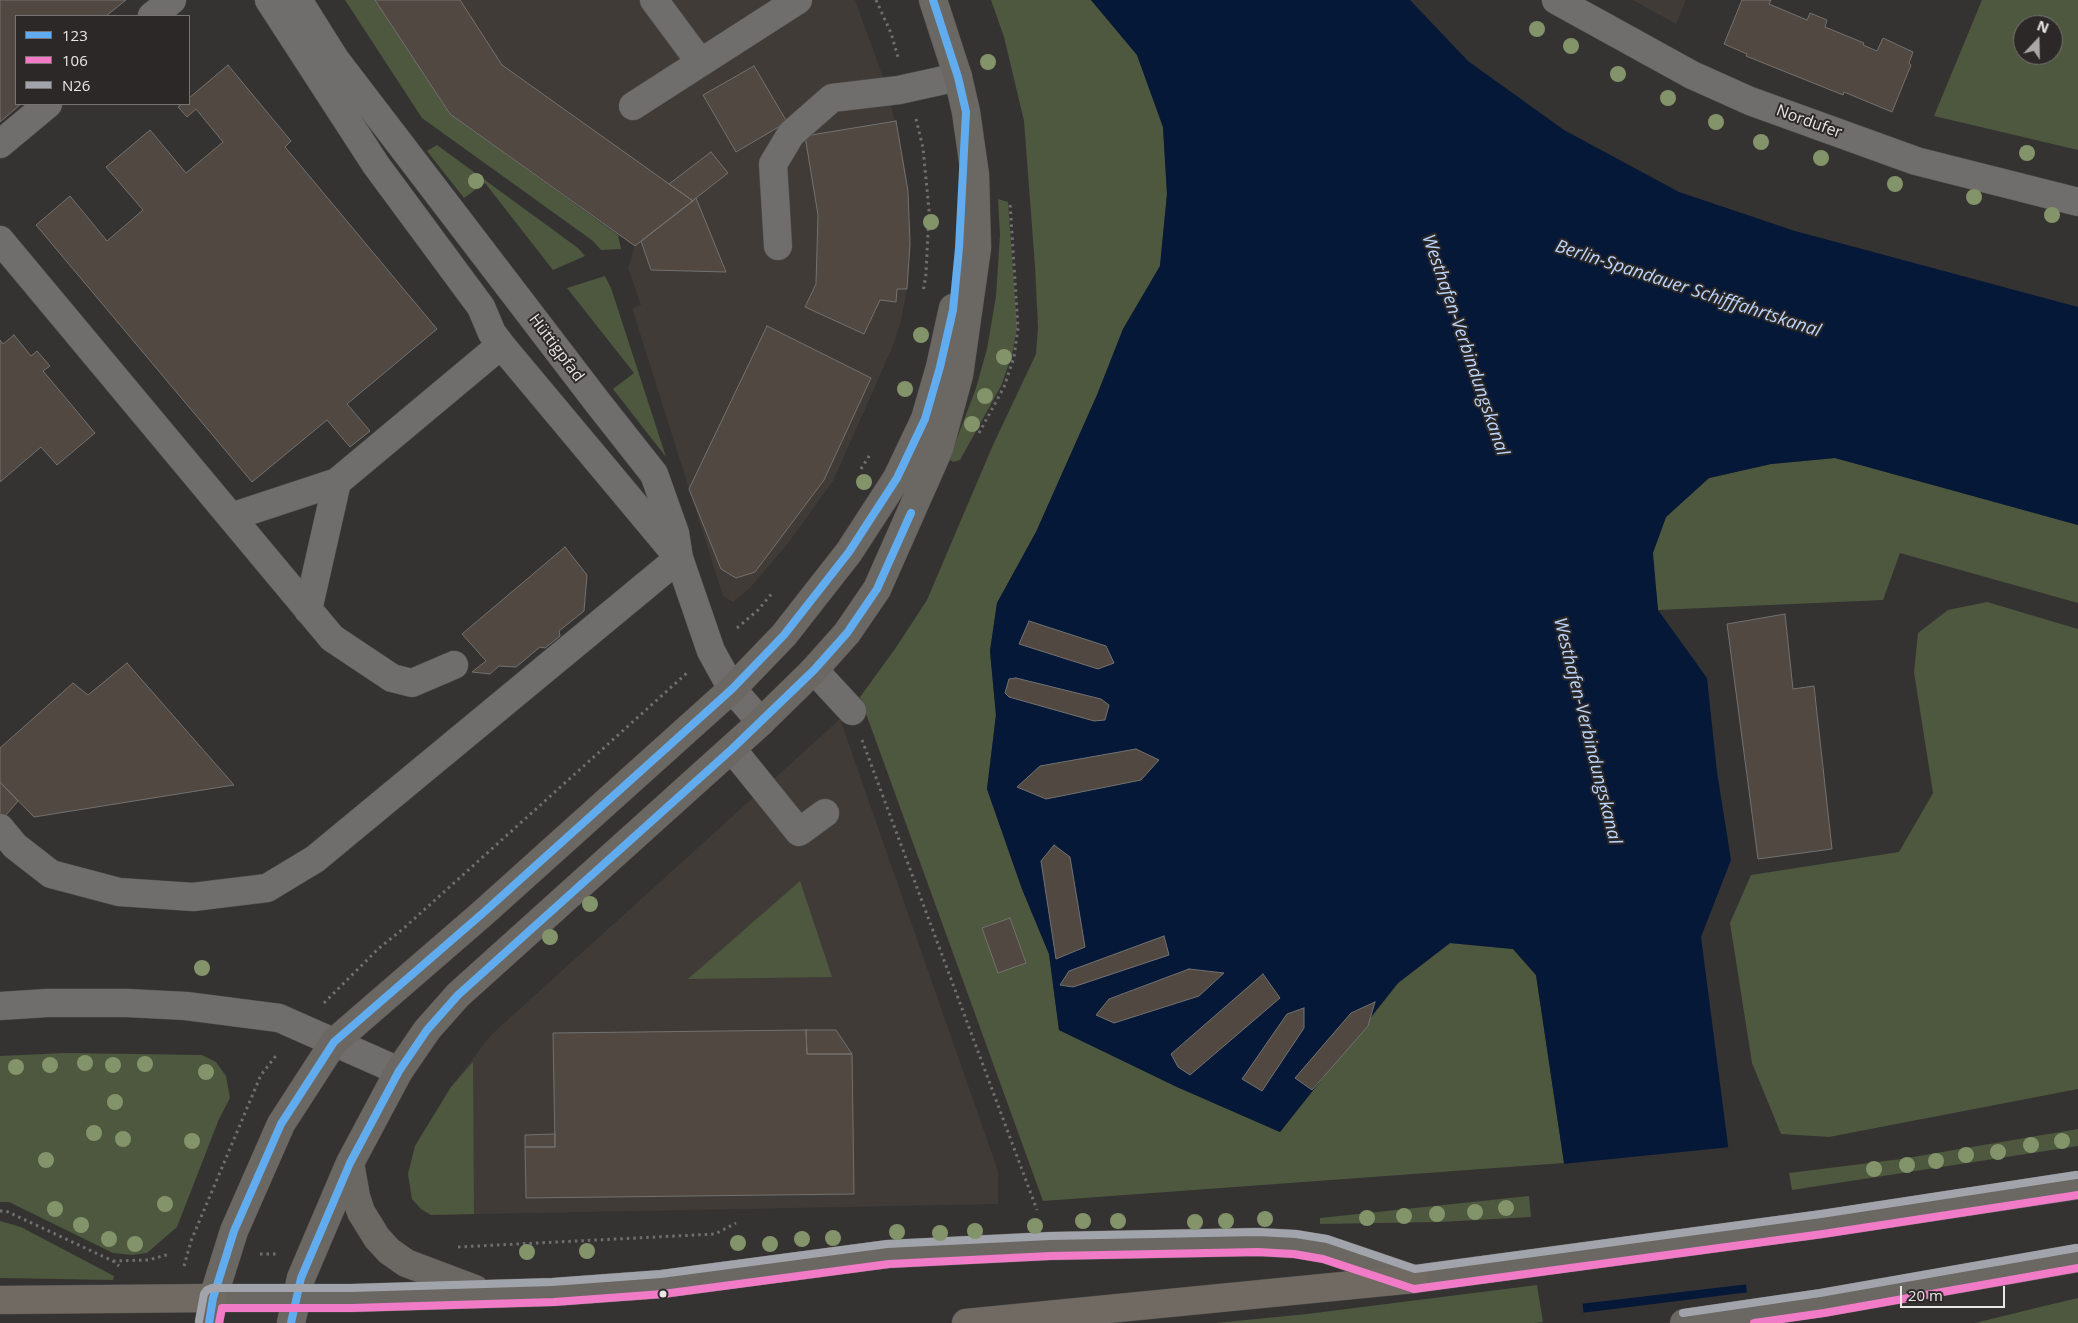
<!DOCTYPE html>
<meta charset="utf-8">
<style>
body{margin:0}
#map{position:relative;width:2078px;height:1323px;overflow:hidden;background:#343332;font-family:"Open Sans",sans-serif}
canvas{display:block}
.legend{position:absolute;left:15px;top:15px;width:175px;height:90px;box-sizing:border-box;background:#2b2827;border:1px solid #777473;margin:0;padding:6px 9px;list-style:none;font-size:15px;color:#e8e7e6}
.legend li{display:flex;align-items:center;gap:10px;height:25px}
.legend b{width:25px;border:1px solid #777473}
.north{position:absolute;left:2013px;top:15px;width:50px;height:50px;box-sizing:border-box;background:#2b2827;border:1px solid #777473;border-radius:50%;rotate:21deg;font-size:14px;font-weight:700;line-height:20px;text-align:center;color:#e8e7e6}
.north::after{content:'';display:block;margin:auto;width:18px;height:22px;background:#a9a8a7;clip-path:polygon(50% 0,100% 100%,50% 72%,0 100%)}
.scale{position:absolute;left:1900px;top:1286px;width:105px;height:22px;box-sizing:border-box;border:2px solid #e8e7e6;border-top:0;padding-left:6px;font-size:15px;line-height:18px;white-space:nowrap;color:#e8e7e6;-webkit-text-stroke:4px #2b2827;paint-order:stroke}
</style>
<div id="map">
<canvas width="2078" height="1323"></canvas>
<ul class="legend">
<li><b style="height:6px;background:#60acee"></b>123</li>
<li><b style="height:6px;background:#f17bc7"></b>106</li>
<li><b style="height:6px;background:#a2a4ac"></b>N26</li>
</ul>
<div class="north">N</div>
<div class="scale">20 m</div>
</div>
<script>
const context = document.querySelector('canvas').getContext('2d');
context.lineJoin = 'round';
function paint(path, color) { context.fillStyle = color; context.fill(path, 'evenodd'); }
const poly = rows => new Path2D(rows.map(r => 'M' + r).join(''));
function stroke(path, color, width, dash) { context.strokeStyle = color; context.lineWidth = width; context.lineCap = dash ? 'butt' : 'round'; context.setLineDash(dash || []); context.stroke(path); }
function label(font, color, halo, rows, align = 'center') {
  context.font = font + ' "Open Sans",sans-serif'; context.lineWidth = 4; context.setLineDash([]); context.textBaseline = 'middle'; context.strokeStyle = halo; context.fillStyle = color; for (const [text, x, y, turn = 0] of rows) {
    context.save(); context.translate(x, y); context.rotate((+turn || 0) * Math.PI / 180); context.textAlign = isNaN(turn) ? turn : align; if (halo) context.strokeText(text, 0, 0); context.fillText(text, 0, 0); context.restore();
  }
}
paint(poly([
 [375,0,855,0,888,91,904,162,908,191,910,244,907,289,900,325,892,348,833,481,789,542,750,588,733,602,723,596,632,308,641,305,628,268,635,246,450,114],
 [1633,0,1686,0,1676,24],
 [840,719,998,1171,998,1204,431,1215,421,1209,412,1199,408,1174,415,1146,451,1087,491,1035]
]), '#413b37');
paint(poly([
 [345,0,375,0,450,114,618,235,621,249,601,250,593,241,422,118],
 [991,0,1091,0,1137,55,1163,127,1167,194,1160,266,1123,329,1097,395,1036,532,997,603,990,651,996,715,987,789,1022,889,1049,954,1059,1030,1177,1087,1280,1132,1398,983,1450,943,1513,949,1536,975,1564,1163,1043,1201,860,697,895,649,927,600,993,445,1036,354,1038,327,1035,266,1024,121,1004,37],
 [1982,0,2078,0,2078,150,1934,116],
 [2023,25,2053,25,2053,55,2023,55],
 [437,145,578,248,585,256,553,270,485,183,464,198,427,151],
 [998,199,1008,202,1017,327,1012,355,1001,386,960,460,953,462,950,460,950,457,976,388,987,349,996,296,1000,235],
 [605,276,611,288,666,457,613,389,634,373,567,288],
 [1835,458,2078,525,2078,603,1900,553,1883,600,1658,610,1652,554,1666,517,1709,478,1771,464],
 [1987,602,2078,629,2078,1089,1829,1137,1781,1134,1752,1063,1730,923,1751,875,1899,852,1933,793,1914,672,1918,633,1948,610],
 [800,881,832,977,688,979],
 [65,1053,202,1055,216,1062,226,1076,230,1098,219,1119,177,1227,147,1253,132,1255,113,1253,9,1202,0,1202,0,1056],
 [473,1062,474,1214,431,1215,421,1209,412,1199,408,1174,415,1146,451,1087],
 [2078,1129,2078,1146,1792,1190,1789,1173,1901,1159],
 [1529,1196,1531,1217,1440,1222,1320,1224,1320,1218],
 [0,1221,21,1227,114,1276,113,1280,0,1278],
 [1537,1285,1543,1322,1535,1323,1215,1323,1307,1314],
 [2078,1298,2078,1323,1975,1323,2040,1307]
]), '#4d583e');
paint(poly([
 [1091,0,1410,0,1468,61,1564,130,1679,192,1795,231,2078,307,2078,525,1835,458,1771,464,1709,478,1666,517,1653,553,1658,610,1707,678,1717,772,1731,860,1701,937,1751,1323,1585,1323,1564,1163,1536,975,1513,949,1450,943,1398,983,1280,1132,1177,1087,1059,1030,1049,954,1022,889,987,789,996,715,990,651,997,603,1036,532,1097,395,1123,329,1160,266,1167,194,1163,127,1137,55]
]), '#051837');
paint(poly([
 [1731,1147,1749,1284,1580,1304,1562,1164],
 [1750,1292,1754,1323,1582,1323,1581,1313]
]), '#343332');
const building = poly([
 [0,0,126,0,106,16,16,16,16,104,21,104,0,122,0,0],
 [375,0,460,0,502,65,693,201,635,246,450,114,375,0],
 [1742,0,1771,0,1769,4,1807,20,1810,13,1827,20,1825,27,1864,43,1863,45,1877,51,1883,38,1913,52,1909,63,1911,65,1892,112,1844,92,1843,95,1746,56,1747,54,1724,44,1742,0],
 [228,65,291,141,285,147,437,329,347,404,370,431,350,447,327,420,252,482,36,225,70,196,107,241,143,210,106,167,150,130,186,173,223,142,196,109,187,117,178,107,182,104,189,104,189,98,228,65],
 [754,66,787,122,736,152,703,95,754,66],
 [896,121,908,191,910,244,907,289,897,289,896,302,880,300,864,334,805,307,816,284,818,215,805,136,896,121],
 [711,152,728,173,696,198,693,201,669,184,711,152],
 [696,198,726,272,651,270,641,241,696,198],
 [767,326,871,378,824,480,755,572,736,578,721,569,689,489,767,326],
 [14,335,31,356,37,351,50,366,43,371,95,433,57,465,41,447,0,482,0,340,3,344,14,335],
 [565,547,587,575,584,611,559,631,560,636,545,648,540,647,516,667,499,666,490,674,472,672,486,661,462,634,565,547],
 [1785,614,1793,689,1814,686,1832,849,1758,859,1727,624,1785,614],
 [1029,621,1106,646,1114,663,1098,669,1019,644,1029,621],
 [127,663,234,785,34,817,0,782,0,748,73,683,88,695,127,663],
 [1016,678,1101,699,1109,705,1105,720,1094,721,1009,697,1005,693,1009,679,1016,678],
 [1136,749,1159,760,1141,780,1046,799,1017,787,1040,766,1136,749],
 [0,782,18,801,0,822,0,782],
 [1054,845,1070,857,1085,947,1056,959,1041,861,1054,845],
 [1010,918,1026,963,998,973,982,928,1010,918],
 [1164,936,1169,955,1073,987,1060,985,1069,971,1164,936],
 [1189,969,1224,973,1199,996,1114,1023,1096,1015,1109,999,1189,969],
 [1263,974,1280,998,1190,1075,1178,1067,1171,1054,1263,974],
 [1375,1002,1368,1026,1312,1090,1295,1078,1351,1013,1375,1002],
 [1304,1008,1304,1028,1262,1091,1242,1079,1287,1014,1304,1008],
 [806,1030,807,1054,852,1054,854,1194,526,1198,525,1147,555,1147,553,1033,806,1030],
 [806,1030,836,1030,852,1054,807,1054,806,1030],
 [555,1134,555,1147,525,1147,525,1135,555,1134]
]);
paint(building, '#514941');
stroke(building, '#727170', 1);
const minor = poly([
 [298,0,335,59,598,403,654,474,675,533,679,558,711,651,732,689,761,722],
 [654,0,700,62],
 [1556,0,1692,75,1750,101,1916,161,2078,202],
 [152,16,172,0],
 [633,106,798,0],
 [0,144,48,104],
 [0,240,332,638,392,678,412,683,454,665],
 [778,246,773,164,791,134,832,98,899,90,958,77],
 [231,517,337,482,501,345,492,333,481,307,376,165,269,0],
 [308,610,337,482],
 [814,670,852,711],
 [732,749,799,832,825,813],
 [0,828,15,846,51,874,119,892,193,897,267,888,315,859,679,558,501,345],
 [0,1006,47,1003,127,1003,186,1006,279,1018,399,1071]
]);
const major = poly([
 [350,1163,356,1197,361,1212,377,1238,389,1251,406,1263,475,1289],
 [213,1298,351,1298,553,1292,662,1284,888,1254,1050,1246,1258,1242,1295,1244,1325,1249,1414,1279,1822,1224,2078,1185],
 [209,1323,213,1298,234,1231,281,1124,334,1042,483,913,732,689,784,635,849,552,897,478,925,419,940,367,953,308],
 [291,1323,301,1278,350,1163,399,1071,427,1030,458,995,761,722,814,670,847,633,877,589,939,449,959,375,977,248,975,175,966,112,958,77,933,0],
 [1684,1323,1822,1303,2078,1258]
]);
const highway = poly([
 [0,1300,213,1298],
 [966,1323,1414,1279]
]);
stroke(minor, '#51504f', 29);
stroke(major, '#51504f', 29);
stroke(highway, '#51504f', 29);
stroke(poly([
 [876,0,891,33,898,57],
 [916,119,923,148,929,210,926,274,923,293],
 [979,433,1004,387,1014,357,1018,328,1010,203],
 [861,469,871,453],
 [737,628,758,610,773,592],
 [862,740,1037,1210],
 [324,1003,378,949,404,928,688,672],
 [0,1211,6,1211,113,1261,119,1266],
 [458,1247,715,1234,736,1223],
 [260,1254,277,1254],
 [113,1261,148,1260,170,1254],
 [184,1266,191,1241,261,1075,278,1053]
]), '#706f6e', 3, [2.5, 4]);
stroke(minor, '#6f6e6d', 28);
stroke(major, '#6b6863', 28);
stroke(highway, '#706a62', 28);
stroke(poly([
 [209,1323,213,1298,234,1231,281,1124,334,1042,483,913,732,689,784,635,849,552,897,478,925,419,940,367,953,310,959,248,966,112,958,77,933,0],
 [291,1323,301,1278,350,1163,399,1071,427,1030,458,995,732,749,814,670,847,633,877,589,911,513]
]), '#60acee', 8);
stroke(poly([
 [219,1323,222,1308,351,1308,554,1302,663,1294,889,1264,1050,1256,1258,1252,1294,1254,1323,1259,1414,1289,1823,1234,2078,1195],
 [1754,1323,1824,1313,2078,1268]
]), '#f17bc7', 8);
stroke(poly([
 [1683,1313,1820,1293,2076,1248],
 [199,1321,204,1294,207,1290,212,1288,351,1288,552,1282,661,1274,887,1244,1050,1236,1258,1232,1296,1234,1327,1239,1415,1269,1821,1214,2076,1175]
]), '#a2a4ac', 8);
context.fillStyle = '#83946a';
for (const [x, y] of [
 [1537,29],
 [1571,46],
 [988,62],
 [1618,74],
 [1668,98],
 [1716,122],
 [1761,142],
 [2027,153],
 [1821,158],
 [476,181],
 [1895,184],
 [1974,197],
 [2052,215],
 [931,222],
 [921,335],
 [1004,357],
 [905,389],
 [985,396],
 [972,424],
 [864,482],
 [590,904],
 [550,937],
 [202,968],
 [85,1063],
 [145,1064],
 [50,1065],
 [113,1065],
 [16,1067],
 [206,1072],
 [115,1102],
 [94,1133],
 [123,1139],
 [192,1141],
 [2062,1141],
 [2031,1145],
 [1998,1152],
 [1966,1155],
 [46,1160],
 [1936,1161],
 [1907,1165],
 [1874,1169],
 [165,1204],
 [1506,1208],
 [55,1209],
 [1475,1212],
 [1437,1214],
 [1404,1216],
 [1367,1218],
 [1265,1219],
 [1083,1221],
 [1118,1221],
 [1226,1221],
 [1195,1222],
 [81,1225],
 [1035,1226],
 [975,1231],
 [897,1232],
 [940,1233],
 [833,1238],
 [109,1239],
 [802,1239],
 [738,1243],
 [135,1244],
 [770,1244],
 [587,1251],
 [527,1252]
]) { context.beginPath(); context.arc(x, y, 8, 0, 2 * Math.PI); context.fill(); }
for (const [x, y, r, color] of [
 [663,1294,4.5,"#e8e7e6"]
]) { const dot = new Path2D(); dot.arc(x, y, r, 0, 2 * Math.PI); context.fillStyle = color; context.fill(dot); stroke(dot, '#2b2827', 2); }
label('16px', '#e8e7e6', '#2b2827', [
 ["Nordufer",1809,122,20],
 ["Hüttigpfad",556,348,53]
]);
label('italic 18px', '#bcd7ff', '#2b2827', [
 ["Berlin-Spandauer Schifffahrtskanal",1688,289,18],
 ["Westhafen-Verbindungskanal",1465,345,71],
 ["Westhafen-Verbindungskanal",1587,731,76]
]);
</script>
